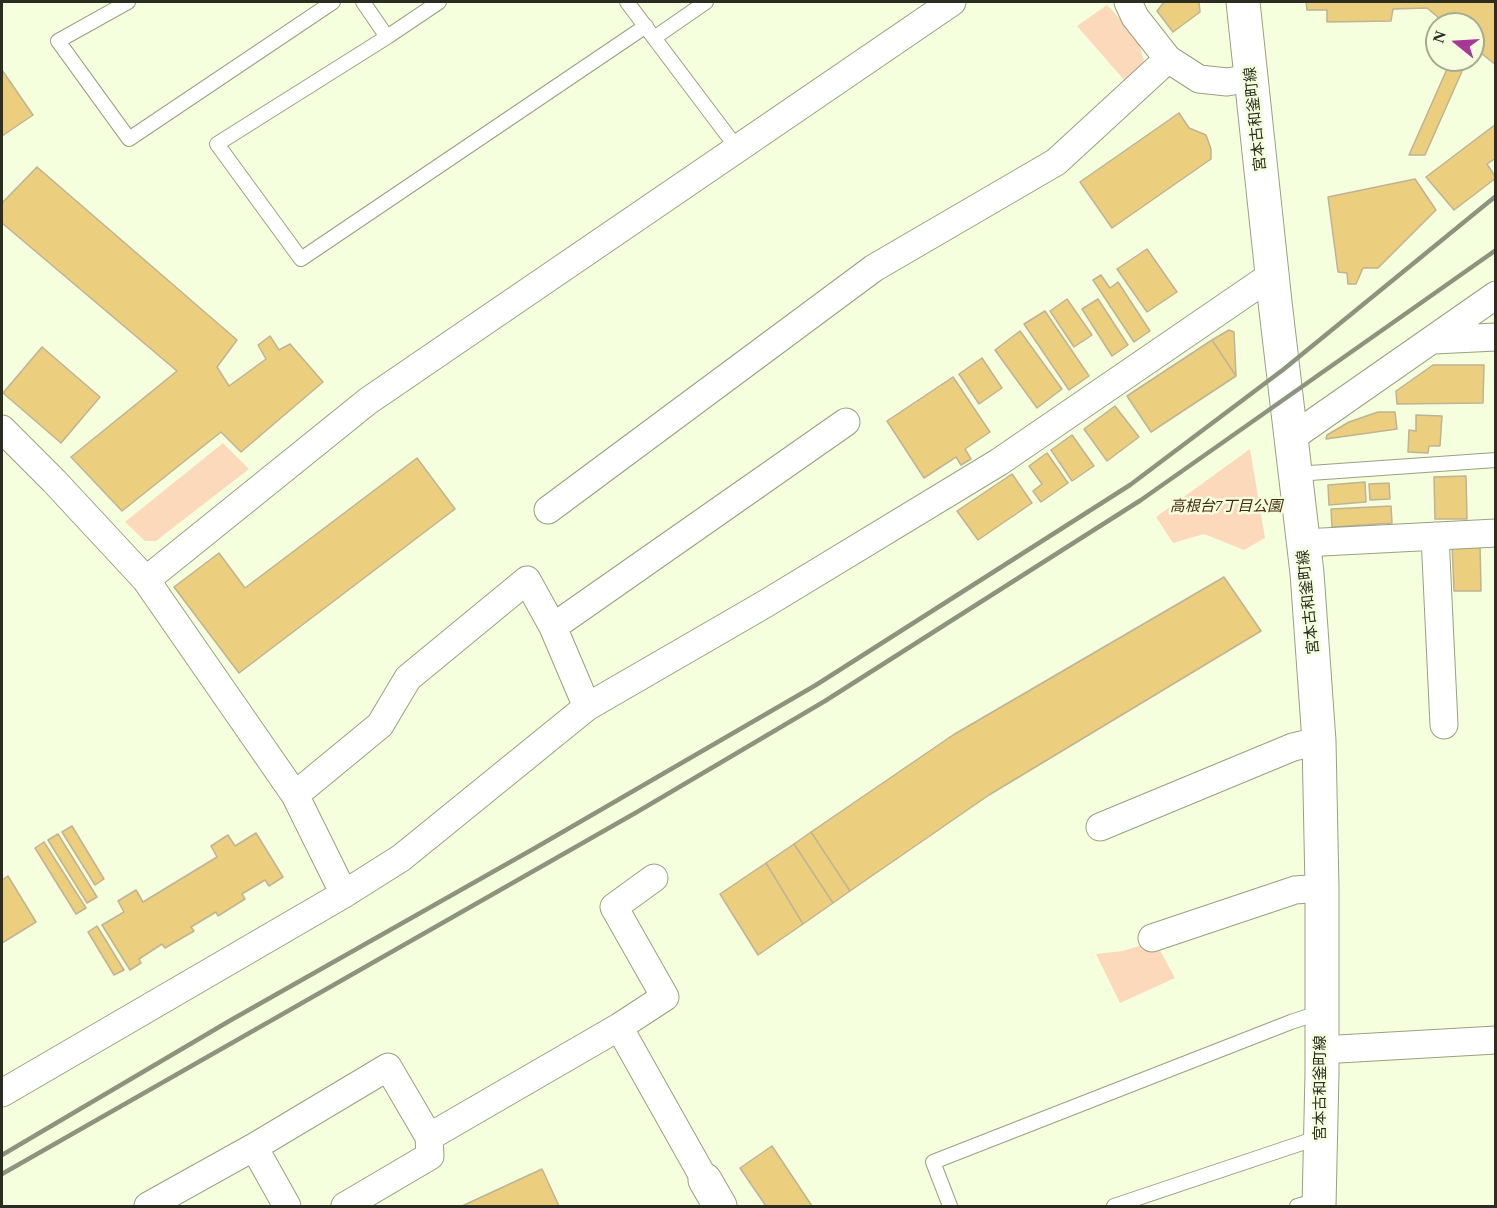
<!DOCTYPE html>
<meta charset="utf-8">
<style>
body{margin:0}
#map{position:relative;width:1497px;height:1208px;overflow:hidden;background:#f5ffdd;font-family:"Times New Roman",serif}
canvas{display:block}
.frame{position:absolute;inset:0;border:3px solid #2a2d20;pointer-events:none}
.north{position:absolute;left:1425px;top:12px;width:60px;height:60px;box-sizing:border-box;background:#f5ffdd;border:2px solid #a4ab91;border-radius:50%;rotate:288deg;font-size:16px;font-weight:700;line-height:24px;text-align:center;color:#2a2d20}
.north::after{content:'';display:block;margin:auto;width:21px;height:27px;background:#a63896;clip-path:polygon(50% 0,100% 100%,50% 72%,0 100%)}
</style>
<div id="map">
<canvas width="1497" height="1208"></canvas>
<div class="frame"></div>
<div class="north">N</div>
</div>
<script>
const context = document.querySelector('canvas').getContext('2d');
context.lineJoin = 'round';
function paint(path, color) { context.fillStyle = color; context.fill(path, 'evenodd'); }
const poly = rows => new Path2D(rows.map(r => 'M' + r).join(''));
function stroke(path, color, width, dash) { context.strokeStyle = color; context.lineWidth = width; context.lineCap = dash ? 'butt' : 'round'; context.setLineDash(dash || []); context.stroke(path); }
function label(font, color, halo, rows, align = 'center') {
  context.font = font + ' "Times New Roman","Noto Sans JP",serif'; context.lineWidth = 5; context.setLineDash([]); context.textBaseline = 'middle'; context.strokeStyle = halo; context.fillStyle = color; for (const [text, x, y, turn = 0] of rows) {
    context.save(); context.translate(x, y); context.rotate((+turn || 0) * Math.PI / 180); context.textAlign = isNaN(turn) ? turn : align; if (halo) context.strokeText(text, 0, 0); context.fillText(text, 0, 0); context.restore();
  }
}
paint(poly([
 [1107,5,1137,37,1144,61,1125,81,1077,26],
 [223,443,249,469,156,541,145,541,125,522],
 [1250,449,1265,538,1244,550,1204,534,1173,543,1156,517],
 [1155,941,1175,978,1120,1003,1096,954,1123,951]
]), '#fcd9bb');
const building = poly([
 [1164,2,1199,2,1200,12,1173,32,1157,11,1164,2],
 [1306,2,1496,2,1496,65,1473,47,1473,24,1446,24,1427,8,1393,9,1391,21,1327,22,1327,10,1307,10,1306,2],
 [1451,60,1467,60,1425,155,1409,155,1451,60],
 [2,70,33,115,2,136,2,70],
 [1179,113,1189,128,1206,135,1211,149,1211,159,1112,228,1080,182,1179,113],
 [1496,124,1496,158,1487,164,1496,178,1454,210,1426,177,1496,124],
 [37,167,237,340,217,367,229,386,266,359,258,345,270,336,279,350,290,344,323,382,241,452,221,432,122,511,71,457,177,371,2,223,2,203,37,167],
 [1415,179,1436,210,1378,268,1363,268,1356,284,1348,284,1347,273,1338,272,1328,197,1415,179],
 [1147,249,1177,292,1147,312,1117,269,1147,249],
 [1101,275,1110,288,1118,282,1150,331,1134,342,1093,280,1101,275],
 [1067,299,1092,335,1074,347,1050,311,1067,299],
 [1098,299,1128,345,1112,356,1082,309,1098,299],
 [1045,311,1089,376,1069,390,1024,324,1045,311],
 [1229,330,1234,332,1236,376,1212,340,1229,330],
 [1020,331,1062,389,1037,408,995,350,1020,331],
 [1212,340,1236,376,1151,432,1127,396,1212,340],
 [42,347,100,397,61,443,3,393,42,347],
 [982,358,1002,388,979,404,959,374,982,358],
 [1433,365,1484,365,1483,403,1397,404,1396,391,1433,365],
 [953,377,990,432,965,449,971,459,961,465,956,457,924,478,887,421,953,377],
 [1115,406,1139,437,1107,461,1084,429,1115,406],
 [1378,412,1395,412,1397,429,1326,439,1327,435,1349,422,1378,412],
 [1416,415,1442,416,1440,446,1429,446,1428,453,1408,452,1409,430,1416,431,1416,415],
 [1072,435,1094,466,1072,481,1051,450,1072,435],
 [1047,453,1068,483,1041,502,1033,491,1042,484,1029,466,1047,453],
 [417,458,455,509,239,673,174,587,219,553,245,588,417,458],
 [1012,474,1032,503,978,540,957,511,1012,474],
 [1466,476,1467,519,1435,519,1434,477,1466,476],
 [1365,482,1366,502,1329,505,1328,485,1365,482],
 [1389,483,1390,499,1370,500,1369,484,1389,483],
 [1391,506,1392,523,1332,527,1331,509,1391,506],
 [1452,545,1480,545,1481,591,1454,591,1452,545],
 [1224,577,1261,631,989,795,850,891,811,832,953,735,1224,577],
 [72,826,104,879,95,885,62,832,72,826],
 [811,832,850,891,833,903,794,844,811,832],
 [256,833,283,877,269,886,265,880,242,894,245,899,218,916,216,912,191,927,194,931,165,948,162,944,139,959,141,963,130,970,102,925,124,912,118,901,136,890,143,902,217,857,211,846,228,835,235,846,256,833],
 [58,834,97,897,87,903,48,840,58,834],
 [44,842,86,908,76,914,35,848,44,842],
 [794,844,833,903,803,924,766,863,794,844],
 [766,863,803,924,758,955,720,894,766,863],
 [8,876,36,922,2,943,2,880,8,876],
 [97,926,124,970,114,975,88,932,97,926],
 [772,1146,812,1206,766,1206,740,1168,772,1146],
 [542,1169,559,1206,462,1206,542,1169]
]);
paint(building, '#ebcf7f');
stroke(building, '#bfb393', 1.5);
const lane = poly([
 [128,2,58,41,129,139,333,2],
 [363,2,387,37],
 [439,2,387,37,217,144,301,259,646,26],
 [627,2,737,148],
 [654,38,706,2],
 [1296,474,1496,460],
 [950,1206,933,1162,1291,1022,1321,1012],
 [1114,1206,1320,1137],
 [1297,1206,1319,1200]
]);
const street = poly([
 [1128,2,1135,17,1168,59,1199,79,1227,82,1251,78],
 [1434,340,1496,337],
 [2,429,54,481,146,580,295,795,344,894],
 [1291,438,1496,295],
 [548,510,874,268,1056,162,1168,59],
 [1435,536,1444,725],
 [1303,543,1496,533],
 [146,580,368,401,952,2],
 [553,627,846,422],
 [295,795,380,725,408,678,527,580,553,627,587,707],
 [1100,827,1293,747,1319,741],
 [1152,938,1295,890,1322,888],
 [619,1027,705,1180],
 [1321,1050,1496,1040],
 [2,1093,344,894,401,858,587,707,765,604,999,462,1272,275],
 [254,1147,287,1206],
 [148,1206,254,1147,388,1067,429,1137,619,1027,665,997,614,907,654,878],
 [345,1206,430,1156,429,1137]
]);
const secondary = poly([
 [1243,2,1275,302,1307,573,1319,741,1322,888,1322,1073,1319,1206],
 [705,1180,720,1206]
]);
stroke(lane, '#98a081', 16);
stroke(street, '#98a081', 29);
stroke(secondary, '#98a081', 35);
stroke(lane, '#fff', 14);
stroke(street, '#fff', 27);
stroke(secondary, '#fff', 33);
stroke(poly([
 [2,1155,231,1020,535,848,816,685,1130,485,1284,369,1496,196],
 [2,1174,637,812,825,701,1141,500,1496,250]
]), '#8d937c', 4.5);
label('15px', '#2a2d20', '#f5ffdd', [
 ["宮本古和釜町線",1256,119,-96],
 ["宮本古和釜町線",1309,602,-96],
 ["宮本古和釜町線",1321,1088,-90]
]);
label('italic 15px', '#442a11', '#f5ffdd', [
 ["高根台7丁目公園",1226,507]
]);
</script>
